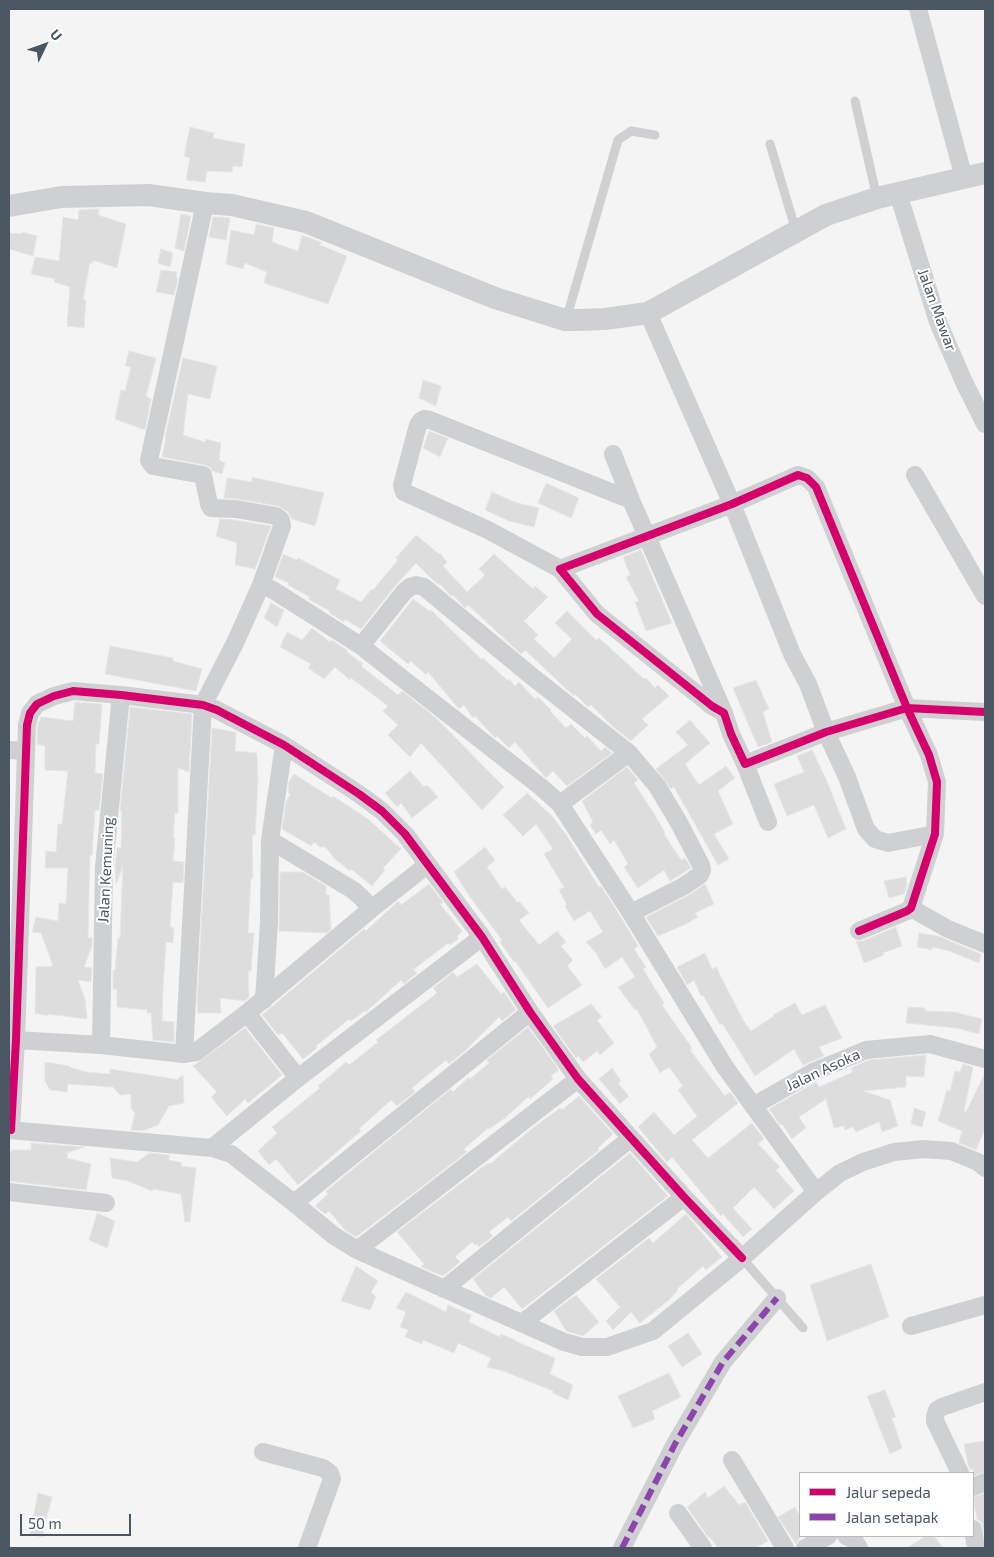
<!DOCTYPE html>
<style>
body{margin:0}
#map{position:relative;width:994px;height:1557px;overflow:hidden;background:#f4f4f4;font-family:"Exo 2",sans-serif}
canvas{display:block}
.frame{position:absolute;inset:0;border:10px solid #4a5661;pointer-events:none}
.legend{position:absolute;left:799px;top:1472px;width:175px;height:65px;box-sizing:border-box;background:#fff;border:1px solid #b7bbc0;margin:0;padding:6px 9px;list-style:none;font-size:15px;color:#4a5661}
.legend li{display:flex;align-items:center;gap:10px;height:25px}
.legend b{width:25px;border:1px solid #b7bbc0}
.north{position:absolute;left:20px;top:20px;width:50px;height:50px;-webkit-text-stroke:4px #fff;paint-order:stroke;rotate:48deg;font-size:14px;font-weight:700;line-height:20px;text-align:center;color:#4a5661}
.north::after{content:'';display:block;margin:auto;width:18px;height:22px;background:#4a5661;clip-path:polygon(50% 0,100% 100%,50% 72%,0 100%)}
.scale{position:absolute;left:20px;top:1514px;width:111px;height:22px;box-sizing:border-box;border:2px solid #4a5661;border-top:0;padding-left:6px;font-size:15px;line-height:18px;white-space:nowrap;color:#4a5661;-webkit-text-stroke:4px #fff;paint-order:stroke}
</style>
<div id="map">
<canvas width="994" height="1557"></canvas>
<div class="frame"></div>
<ul class="legend">
<li><b style="height:6px;background:#d6006c"></b>Jalur sepeda</li>
<li><b style="height:6px;background:#8e44ad"></b>Jalan setapak</li>
</ul>
<div class="north">U</div>
<div class="scale">50 m</div>
</div>
<script>
const context = document.querySelector('canvas').getContext('2d');
context.lineJoin = 'round';
function paint(path, color) { context.fillStyle = color; context.fill(path, 'evenodd'); }
const poly = rows => new Path2D(rows.map(r => 'M' + r).join(''));
function stroke(path, color, width, dash) { context.strokeStyle = color; context.lineWidth = width; context.lineCap = dash ? 'butt' : 'round'; context.setLineDash(dash || []); context.stroke(path); }
function label(font, color, halo, rows, align = 'center') {
  context.font = font + ' "Exo 2",sans-serif'; context.lineWidth = 4; context.setLineDash([]); context.textBaseline = 'middle'; context.strokeStyle = halo; context.fillStyle = color; for (const [text, x, y, turn = 0] of rows) {
    context.save(); context.translate(x, y); context.rotate((+turn || 0) * Math.PI / 180); context.textAlign = isNaN(turn) ? turn : align; if (halo) context.strokeText(text, 0, 0); context.fillText(text, 0, 0); context.restore();
  }
}
const building = poly([
 [190,127,214,133,213,138,245,144,242,167,233,166,232,172,207,171,205,182,186,180,190,158,184,156,190,127],
 [99,209,98,215,126,224,117,268,93,260,93,263,90,263,83,300,86,300,84,328,67,326,70,287,54,282,55,279,31,274,35,257,59,261,63,217,78,220,79,210,99,209],
 [181,214,191,216,184,251,175,248,181,214],
 [213,217,230,218,226,240,209,237,213,217],
 [256,224,274,228,272,242,298,251,302,235,321,242,320,245,347,256,328,304,264,283,267,272,245,263,243,269,226,264,231,230,254,235,256,224],
 [22,232,37,236,33,256,9,249,9,233,21,234,22,232],
 [161,249,173,253,170,267,158,263,161,249],
 [161,270,177,272,176,277,178,278,174,295,156,292,161,270],
 [129,351,156,358,146,396,151,399,145,430,115,419,121,390,125,391,131,367,125,366,129,351],
 [183,358,217,366,210,399,188,394,183,435,205,442,206,439,221,443,219,460,225,463,222,474,212,471,210,467,205,465,162,457,166,438,165,437,183,358],
 [423,380,441,386,436,406,419,398,423,380],
 [429,431,448,438,440,457,423,448,429,431],
 [252,477,324,493,315,526,292,519,288,512,278,506,238,499,224,498,227,478,252,482,252,477],
 [546,483,579,498,571,518,538,503,546,483],
 [492,492,517,503,539,508,534,527,509,521,485,510,492,492],
 [220,519,235,520,271,526,255,569,235,565,237,543,216,536,220,519],
 [416,535,439,554,440,553,447,562,443,566,467,592,485,575,479,569,494,554,533,589,535,586,548,597,524,621,538,635,534,639,554,658,572,639,555,623,567,611,596,640,599,638,644,679,646,678,655,688,658,685,669,696,642,719,648,725,631,741,612,726,591,705,588,707,575,694,574,696,525,650,521,654,468,605,465,608,453,595,451,596,440,584,439,585,434,581,416,563,396,585,361,629,345,619,344,622,331,614,329,613,330,611,308,599,310,597,288,585,289,583,275,577,283,554,297,560,298,558,340,580,336,589,361,602,372,589,373,590,398,560,396,558,416,535],
 [641,550,672,623,646,631,635,602,639,601,626,577,630,575,623,557,641,550],
 [413,599,429,611,432,611,481,659,483,658,508,681,509,679,515,686,519,682,535,699,538,697,551,710,550,711,566,728,571,724,585,738,587,736,601,751,605,747,612,753,567,786,553,771,546,778,515,742,509,748,497,736,495,738,475,716,473,718,464,705,459,709,428,672,426,675,411,661,408,664,380,641,413,599],
 [271,603,284,610,277,627,264,618,271,603],
 [312,628,330,642,332,640,348,651,347,652,363,664,361,666,398,695,402,691,435,717,504,787,482,810,421,743,410,757,388,735,398,725,383,711,388,706,351,678,350,680,335,667,324,679,308,668,311,664,280,647,287,632,302,640,312,628],
 [110,646,173,658,173,661,202,669,196,691,105,674,110,646],
 [756,680,769,709,763,712,772,742,758,747,733,688,756,680],
 [75,702,102,704,99,744,96,744,95,773,103,774,99,810,95,810,92,855,90,855,88,938,92,938,92,946,84,967,92,968,91,982,78,980,85,999,87,1019,48,1014,48,1016,35,1013,36,967,53,966,41,933,32,932,36,917,58,921,59,903,66,904,68,868,45,868,46,851,56,852,58,824,62,824,68,771,45,770,45,746,37,744,38,724,41,717,73,721,75,702],
 [130,707,192,714,189,772,178,768,178,813,175,813,173,837,175,838,173,861,184,862,183,883,173,882,170,927,174,928,173,943,166,942,163,988,162,1021,174,1022,174,1042,153,1040,151,1013,147,1013,147,1010,117,1007,117,989,113,989,113,970,115,970,118,938,120,938,123,866,116,884,115,865,117,848,121,848,122,811,120,811,130,707],
 [690,720,710,743,685,764,692,775,699,785,726,766,735,778,718,791,733,824,714,834,729,859,718,865,674,787,671,789,656,769,688,745,676,732,690,720],
 [212,728,236,732,235,751,257,753,258,780,255,835,252,835,253,878,251,878,248,933,254,933,251,971,248,971,249,997,245,1001,220,998,221,1013,198,1013,197,1002,212,728],
 [812,750,826,779,846,829,828,838,814,805,787,816,774,784,804,772,797,756,812,750],
 [627,767,638,780,634,783,655,815,665,833,664,834,681,860,685,858,691,868,670,881,664,870,638,888,624,867,628,864,614,840,610,844,601,830,596,834,590,825,593,822,582,801,627,767],
 [410,771,424,787,427,785,438,797,412,818,401,803,397,807,385,793,410,771],
 [294,774,332,798,333,796,368,819,401,849,383,868,385,870,372,886,351,869,350,871,335,859,325,847,320,847,314,842,311,846,282,829,286,802,290,794,288,792,289,782,294,774],
 [527,793,552,816,567,836,599,887,601,886,622,919,638,946,634,949,646,967,643,969,664,1003,662,1005,692,1048,690,1050,725,1096,730,1092,738,1103,692,1140,708,1158,752,1123,764,1139,758,1144,780,1167,776,1170,794,1191,774,1209,754,1187,733,1208,752,1229,743,1237,723,1214,721,1216,672,1157,667,1162,638,1127,654,1112,674,1135,697,1116,678,1090,683,1086,669,1067,660,1073,649,1054,657,1047,637,1009,635,1010,618,987,635,977,622,957,605,969,596,953,586,942,603,932,590,911,574,921,565,906,567,905,559,890,564,887,544,854,553,849,536,824,523,836,503,815,527,793],
 [485,847,495,860,487,867,502,889,505,887,518,903,519,901,529,913,519,920,539,945,557,931,566,942,561,946,573,960,567,966,582,985,548,1008,515,961,514,962,500,942,502,940,470,897,454,872,485,847],
 [280,872,303,872,326,886,326,895,329,895,331,929,327,933,279,931,280,872],
 [906,877,907,884,904,894,889,898,884,881,906,877],
 [429,884,443,902,440,904,462,931,457,936,458,939,450,945,448,943,413,970,417,973,404,984,401,980,366,1012,365,1011,351,1021,349,1019,316,1046,317,1048,303,1059,282,1033,278,1035,262,1015,364,929,366,931,398,901,401,905,429,884],
 [705,884,714,904,695,913,698,917,686,924,658,936,646,917,689,895,705,884],
 [896,927,902,946,883,953,884,955,864,963,856,941,863,941,896,927],
 [919,933,938,936,981,954,979,963,949,951,932,947,932,950,917,947,919,933],
 [705,953,712,969,716,967,743,1020,751,1031,774,1016,773,1015,795,1003,802,1015,825,1005,842,1038,819,1047,824,1056,803,1065,794,1049,755,1076,722,1023,720,1025,703,995,701,996,694,980,687,985,677,967,705,953],
 [477,964,501,994,504,992,516,1010,502,1021,499,1017,465,1051,449,1064,446,1060,412,1088,415,1092,397,1106,391,1100,359,1129,361,1131,298,1185,276,1159,269,1165,258,1151,277,1133,272,1127,320,1088,318,1086,346,1062,349,1065,378,1042,376,1040,437,993,433,988,453,972,457,977,477,964],
 [591,1004,602,1017,597,1020,614,1043,600,1055,597,1051,583,1062,578,1056,576,1058,553,1026,591,1004],
 [908,1007,925,1008,925,1011,954,1012,982,1019,979,1034,956,1028,906,1023,908,1007],
 [528,1027,559,1070,551,1076,553,1079,530,1099,528,1097,505,1118,489,1129,488,1128,464,1149,467,1152,356,1237,345,1230,329,1211,325,1214,315,1206,328,1194,326,1191,451,1089,453,1092,469,1077,470,1079,489,1063,487,1060,528,1027],
 [245,1028,282,1075,248,1103,245,1099,227,1116,211,1097,217,1092,193,1066,245,1028],
 [926,1055,924,1077,906,1076,906,1087,863,1091,890,1100,898,1126,882,1132,879,1122,856,1132,853,1127,845,1130,844,1126,834,1128,826,1099,799,1117,806,1128,792,1139,782,1124,780,1125,769,1109,816,1082,819,1087,853,1072,851,1068,869,1060,926,1055],
 [45,1062,70,1066,69,1067,86,1072,110,1074,110,1069,175,1079,175,1081,183,1075,184,1103,169,1106,158,1125,142,1131,131,1130,135,1113,131,1108,131,1094,120,1095,113,1087,68,1084,67,1092,50,1090,45,1081,45,1062],
 [963,1064,973,1067,964,1111,966,1112,985,1073,985,1129,976,1150,959,1143,962,1131,938,1121,947,1090,950,1091,955,1071,960,1072,963,1064],
 [612,1068,621,1081,618,1083,629,1096,620,1104,599,1079,612,1068],
 [579,1096,613,1134,598,1148,599,1150,511,1221,508,1217,489,1232,493,1236,479,1247,477,1244,475,1245,472,1242,455,1257,460,1262,443,1276,421,1267,424,1264,397,1232,481,1168,489,1163,490,1164,529,1131,560,1108,562,1110,579,1096],
 [914,1108,926,1112,922,1127,911,1124,914,1108],
 [31,1143,85,1147,66,1153,68,1153,67,1158,91,1164,86,1190,9,1181,9,1154,12,1150,31,1150,31,1143],
 [151,1153,169,1155,169,1160,182,1163,181,1166,196,1168,190,1222,185,1222,181,1194,153,1189,152,1191,128,1181,112,1178,110,1158,137,1162,148,1154,151,1153],
 [630,1153,668,1196,522,1309,504,1287,491,1298,486,1296,473,1279,630,1153],
 [97,1213,115,1221,107,1248,89,1240,97,1213],
 [686,1214,722,1257,706,1270,703,1266,677,1289,678,1290,669,1300,640,1323,631,1312,613,1330,606,1321,620,1307,596,1279,649,1238,653,1243,686,1214],
 [871,1264,889,1317,827,1341,810,1285,871,1264],
 [356,1266,378,1281,371,1292,376,1297,370,1310,341,1301,356,1266],
 [406,1292,446,1312,448,1305,471,1315,469,1322,500,1337,501,1334,515,1340,515,1341,555,1358,550,1374,573,1385,568,1400,553,1393,553,1391,503,1371,487,1367,491,1358,458,1343,454,1353,423,1340,422,1344,405,1337,408,1330,400,1327,406,1312,396,1308,406,1292],
 [576,1295,599,1322,583,1336,566,1331,554,1311,576,1295],
 [688,1333,702,1354,682,1367,668,1346,688,1333],
 [669,1373,681,1397,652,1411,655,1419,633,1428,618,1396,669,1373],
 [885,1390,896,1417,892,1418,902,1448,890,1454,867,1396,885,1390],
 [985,1441,985,1472,973,1476,973,1469,970,1469,968,1464,964,1444,985,1441],
 [724,1486,739,1505,745,1502,768,1541,755,1548,718,1548,710,1537,708,1537,687,1507,705,1492,708,1498,724,1486],
 [38,1493,52,1497,42,1537,30,1534,38,1493],
 [985,1493,985,1533,984,1533,982,1523,977,1519,973,1497,985,1493],
 [795,1507,800,1517,800,1538,796,1544,778,1517,795,1507],
 [926,1536,934,1536,943,1548,907,1548,926,1536]
]);
paint(building, '#ddddde');
stroke(building, '#e5e6e7', 1);
stroke(poly([
 [855,101,877,198],
 [770,144,796,231],
 [566,320,618,140,631,131,655,135],
 [742,1258,803,1328]
]), '#ced0d2', 9);
stroke(poly([
 [918,9,964,178],
 [898,193,938,322,964,382,985,424],
 [205,203,149,460,153,466,203,475,209,504,211,508,236,509,276,516,281,520,282,526,261,585],
 [648,313,732,504,792,654,808,684,826,732,847,777,866,829,875,839,888,843,935,834],
 [613,454,631,500,724,713],
 [915,475,985,596],
 [560,569,488,530,404,492,402,485,418,425,421,421,424,419,430,420,631,500],
 [361,646,404,592,410,587,416,585,424,587,529,674,629,753,657,786,678,821,701,865,702,870,700,875,684,886,631,913],
 [9,750,26,751],
 [745,764,768,822],
 [560,804,629,753],
 [270,840,353,890,364,900,370,910],
 [911,908,948,929,985,944],
 [859,931,907,911,911,908,935,834,937,782,929,755,907,708,816,487,807,478,798,475,732,504,560,569,597,614,712,706,724,713,731,734,745,764,826,732,907,708,985,712],
 [264,1000,269,922,270,840,284,745],
 [247,1013,298,1078],
 [16,1040,101,1045,184,1054,196,1052,247,1013,370,910,427,865],
 [101,1045,104,867,121,695],
 [184,1054,203,705,235,643,261,585,273,590,361,646,541,787,560,804,631,913,725,1067,816,1192],
 [753,1106,813,1072,866,1050,930,1044,985,1059],
 [9,1130,212,1148,231,1154,294,1203,333,1235,357,1250,564,1342,582,1347,607,1347,653,1331,742,1258,816,1192,840,1173,863,1162,894,1152,924,1149,951,1151,978,1162,985,1168],
 [11,1130,16,1040,27,725,30,713,37,704,54,696,73,691,121,695,203,705,217,710,284,745,359,794,382,811,405,834,482,937,530,1012,578,1079,684,1197,742,1258],
 [212,1148,298,1078,482,937],
 [9,1192,106,1203],
 [294,1203,530,1012],
 [357,1250,578,1079],
 [444,1289,631,1138],
 [522,1323,684,1197],
 [911,1326,985,1305],
 [263,1452,323,1468,330,1473,332,1479,307,1548],
 [732,1460,785,1548],
 [960,1473,935,1421,935,1416,937,1410,942,1407,985,1392],
 [973,1487,985,1482],
 [678,1513,703,1548],
 [973,1529,976,1548],
 [846,1536,854,1540,859,1548],
 [622,1548,675,1444,723,1362,777,1298],
 [805,1548,828,1536]
]), '#ced0d2', 18);
stroke(poly([
 [9,206,61,197,149,195,205,203,232,205,306,222,495,298,565,320,578,320,605,319,648,313,826,215,877,198,985,173]
]), '#ced0d2', 22);
stroke(poly([
 [622,1548,675,1444,723,1362,777,1298]
]), '#8e44ad', 6, [12, 6]);
stroke(poly([
 [859,931,907,911,911,908,935,834,937,782,929,755,907,708,816,487,807,478,798,475,732,504,560,569,597,614,712,706,724,713,731,734,745,764,826,732,907,708,985,712],
 [11,1130,16,1040,27,725,30,713,37,704,54,696,73,691,121,695,203,705,217,710,284,745,359,794,382,811,405,834,482,937,530,1012,578,1079,684,1197,742,1258]
]), '#d6006c', 8);
label('15px', '#4a5661', '#fff', [
 ["Jalan Mawar",937,310,70],
 ["Jalan Kemuning",106,870,-87],
 ["Jalan Asoka",823,1070,-25]
]);
</script>
